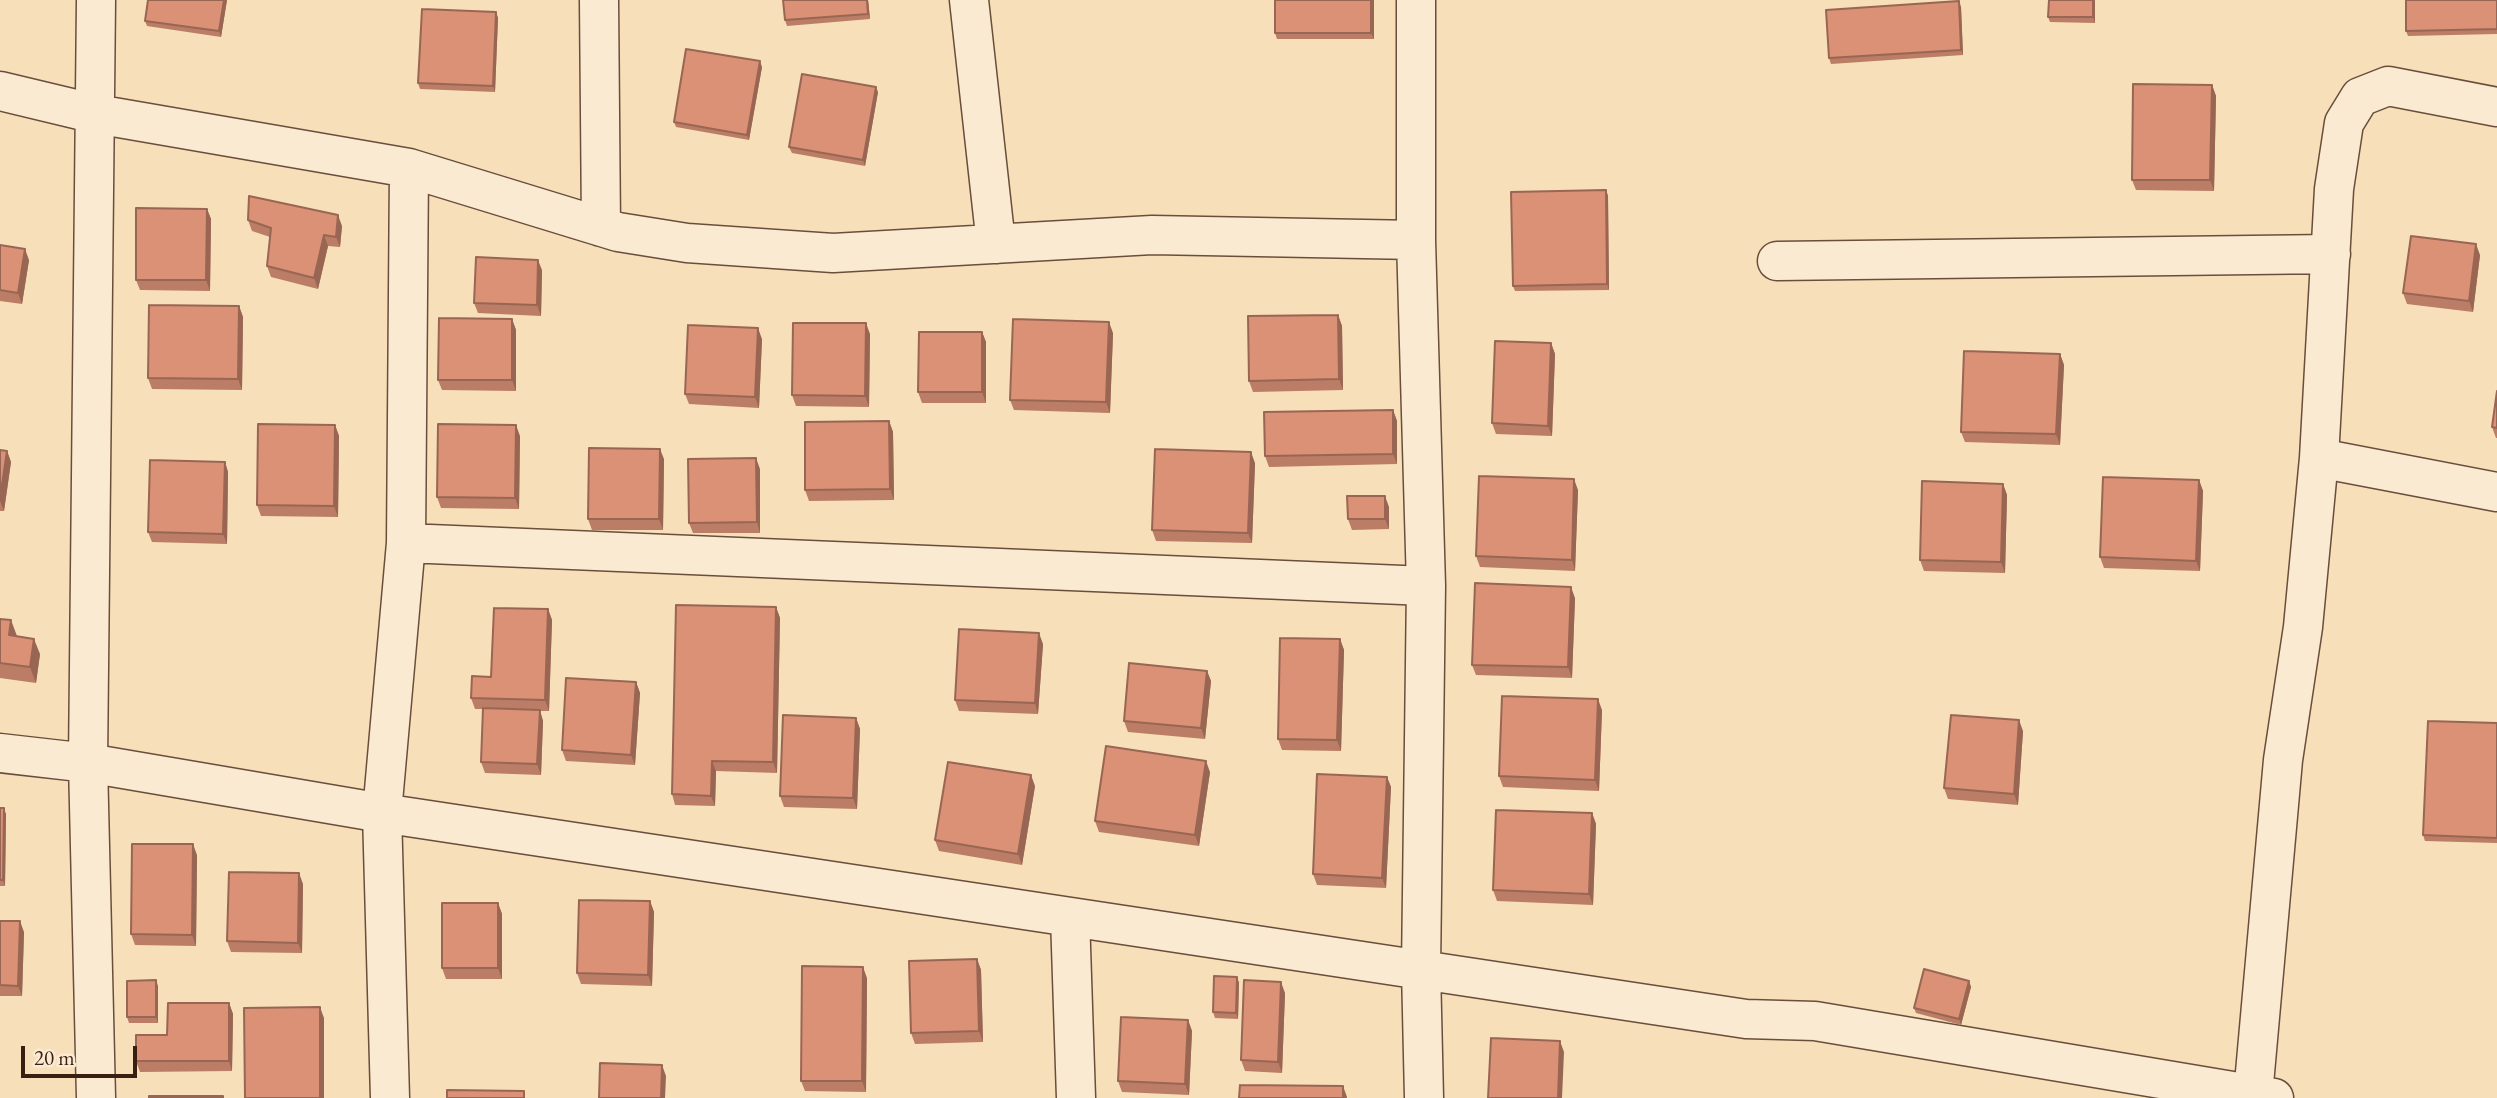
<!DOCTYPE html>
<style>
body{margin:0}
#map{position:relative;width:2497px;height:1098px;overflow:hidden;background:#f7dfba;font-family:"EB Garamond",serif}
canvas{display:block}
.scale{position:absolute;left:21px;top:1046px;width:116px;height:32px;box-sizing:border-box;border:4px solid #3a1e12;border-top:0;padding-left:9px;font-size:21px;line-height:24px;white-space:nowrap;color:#3a1e12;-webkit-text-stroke:5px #faead2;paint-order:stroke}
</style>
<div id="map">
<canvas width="2497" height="1098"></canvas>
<div class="scale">20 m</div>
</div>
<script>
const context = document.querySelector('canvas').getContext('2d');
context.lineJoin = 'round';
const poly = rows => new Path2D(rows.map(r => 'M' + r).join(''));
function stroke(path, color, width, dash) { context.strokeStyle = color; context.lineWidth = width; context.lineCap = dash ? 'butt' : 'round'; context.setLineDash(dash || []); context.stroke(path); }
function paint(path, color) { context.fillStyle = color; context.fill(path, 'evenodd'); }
const minor = poly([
 [599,0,601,227],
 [969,0,996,244],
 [1416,0,1416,240,1426,586,1421,969,1424,1098],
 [0,91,96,114,409,168,618,232,687,243,833,253,1152,235,1416,240],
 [1777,261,2331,254],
 [2319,458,2497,492],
 [406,543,1426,586],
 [0,753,88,763,382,813,1746,1019,1815,1021,2274,1098],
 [1070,917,1076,1098],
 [2253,1095,2283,760,2303,627,2319,458,2334,189,2344,123,2360,97,2388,86,2497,107],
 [96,1098,88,763,96,0],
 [390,1098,382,813,406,543,409,168]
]);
stroke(minor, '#694e3c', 41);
stroke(minor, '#faead2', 38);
paint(poly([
 [148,0,227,0,221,37,147,26,145,21],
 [783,0,868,0,870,19,787,26,785,20],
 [1374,0,1374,39,1277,39,1275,33],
 [2095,0,2095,23,2050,22,2048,17],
 [2497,0,2497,34,2408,36,2406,31],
 [1961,7,1963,55,1831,64,1829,58],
 [496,12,498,18,495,92,420,89,418,83],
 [762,67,749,140,676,127,674,122],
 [2212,85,2216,96,2214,191,2136,190,2132,180],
 [878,92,865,166,792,153,789,147],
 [1606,190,1608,196,1609,290,1515,291,1513,286],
 [207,209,211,219,210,291,140,290,136,280],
 [248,220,342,226,340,247,328,246,318,289,271,277,267,266,270,237,252,231],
 [0,245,29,260,22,304,0,301],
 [2480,255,2473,312,2407,304,2403,293],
 [542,270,541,316,478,313,474,303],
 [239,306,243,317,242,390,152,389,148,378],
 [1338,315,1342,326,1343,390,1253,392,1249,381],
 [512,319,516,330,516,391,442,390,438,380],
 [982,332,986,342,986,403,922,403,918,392],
 [1113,333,1110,413,1014,410,1010,400],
 [870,334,869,407,796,406,792,395],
 [762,339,759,408,689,404,685,394],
 [1551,343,1555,354,1552,436,1496,434,1492,423],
 [2060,354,2064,365,2060,445,1965,442,1961,432],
 [2497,391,2497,438,2496,438,2492,427],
 [1393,410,1397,421,1397,464,1269,467,1265,456],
 [889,421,893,432,894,500,809,501,805,490],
 [335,425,339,436,338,517,261,516,257,505],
 [520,436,519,509,441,508,437,497],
 [0,450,7,451,11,462,4,511,0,511],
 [664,459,663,530,592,530,588,519],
 [225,462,228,472,227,544,152,542,148,532],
 [1255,463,1252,543,1156,541,1152,530],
 [760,469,760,533,693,533,689,523],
 [2199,480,2203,491,2200,571,2104,568,2100,557],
 [2003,484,2007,495,2005,573,1924,571,1920,560],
 [1578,490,1575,571,1480,567,1476,556],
 [1389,507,1389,529,1352,530,1348,519],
 [1575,598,1572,678,1476,675,1472,665],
 [776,607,780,618,777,773,716,771,715,806,675,805,672,794],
 [548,609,552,620,549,711,540,711,543,721,541,775,485,773,481,762,483,709,475,709,471,698,491,677],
 [0,619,17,636,40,654,36,683,0,678],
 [1340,639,1344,650,1341,751,1282,750,1278,739],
 [1043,644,1038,714,959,711,955,700],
 [1207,671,1211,681,1205,739,1128,732,1124,721],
 [636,682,640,693,635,765,566,761,562,750],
 [1602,710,1599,791,1503,787,1499,776],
 [856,718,860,729,857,809,784,807,780,796],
 [2497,723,2497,843,2425,841,2423,835],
 [2023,731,2018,805,1948,799,1944,788],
 [1210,772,1199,846,1099,832,1095,821],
 [1387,777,1391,787,1386,888,1317,885,1313,874],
 [1035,786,1022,865,939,851,935,840],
 [0,808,6,814,5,886,0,886],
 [1592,813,1596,824,1593,905,1497,901,1493,890],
 [197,855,196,946,135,945,131,934],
 [303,884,302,953,231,952,227,941],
 [650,901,654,912,652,986,581,984,577,973],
 [498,903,502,914,502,979,446,979,442,968],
 [0,921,24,932,22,996,0,996],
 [977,959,981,970,983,1042,915,1044,911,1033],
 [1237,977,1239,983,1238,1019,1215,1018,1213,1012],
 [867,978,866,1092,805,1091,801,1081],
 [1969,981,1971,987,1961,1025,1916,1013,1914,1008],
 [158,986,158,1023,129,1023,127,1017],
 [1285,993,1282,1073,1245,1071,1241,1060],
 [229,1003,233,1014,232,1071,140,1072,136,1061,167,1035],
 [1188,1020,1192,1031,1189,1095,1122,1092,1118,1081]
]), '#bb7d65');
paint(poly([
 [224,0,227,0,221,37,219,31],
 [867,0,868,0,870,19,868,14],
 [1371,0,1374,0,1374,39,1371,33],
 [2093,0,2095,0,2095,23,2093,17],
 [1959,1,1961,7,1963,55,1961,50],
 [496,12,498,18,495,92,493,86],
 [760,61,762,67,749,140,747,135],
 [2212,85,2216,96,2214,191,2210,180],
 [876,87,878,92,865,166,863,160],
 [1606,190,1608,196,1609,290,1607,284],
 [207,209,211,219,210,291,206,280],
 [338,215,342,226,340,247,336,237],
 [324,235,328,246,318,289,314,278],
 [2476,244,2480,255,2473,312,2469,301],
 [25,249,29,260,22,304,18,293],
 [538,260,542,270,541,316,537,305],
 [239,306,243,317,242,390,238,379],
 [1338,315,1342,326,1343,390,1339,379],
 [512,319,516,330,516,391,512,380],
 [1109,322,1113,333,1110,413,1106,402],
 [866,323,870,334,869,407,865,396],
 [758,328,762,339,759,408,755,397],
 [982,332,986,342,986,403,982,392],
 [1551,343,1555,354,1552,436,1548,426],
 [2060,354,2064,365,2060,445,2056,434],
 [1393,410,1397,421,1397,464,1393,454],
 [889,421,893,432,894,500,890,489],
 [335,425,339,436,338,517,334,506],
 [516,425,520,436,519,509,515,498],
 [660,449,664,459,663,530,659,519],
 [7,451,11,462,4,511,0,501,0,498],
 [1251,452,1255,463,1252,543,1248,533],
 [756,458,760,469,760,533,757,522],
 [225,462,228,472,227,544,223,534],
 [1574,479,1578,490,1575,571,1572,560],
 [2199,480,2203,491,2200,571,2196,561],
 [2003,484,2007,495,2005,573,2001,562],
 [1385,496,1389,507,1389,529,1385,519],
 [1571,587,1575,598,1572,678,1568,667],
 [776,607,780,618,777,773,773,762],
 [548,609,552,620,549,711,545,700],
 [11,620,17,636,9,635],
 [1039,633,1043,644,1038,714,1035,703],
 [34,639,40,654,36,683,30,667],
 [1340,639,1344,650,1341,751,1337,740],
 [1207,671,1211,681,1205,739,1201,728],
 [636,682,640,693,635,765,631,755],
 [1598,699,1602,710,1599,791,1595,780],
 [540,710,543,721,541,775,537,764],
 [856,718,860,729,857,809,853,798],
 [2019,720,2023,731,2018,805,2014,794],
 [712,761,716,771,715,806,711,796],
 [1206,761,1210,772,1199,846,1195,835],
 [1031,775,1035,786,1022,865,1018,854],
 [1387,777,1391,787,1386,888,1382,878],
 [4,808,6,814,5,886,3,880],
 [1592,813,1596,824,1593,905,1589,894],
 [193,844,197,855,196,946,192,935],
 [299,873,303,884,302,953,298,943],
 [650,901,654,912,652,986,648,975],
 [498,903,502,914,502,979,498,968],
 [20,921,24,932,22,996,18,986],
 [977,959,981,970,983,1042,979,1031],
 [863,967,867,978,866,1092,862,1081],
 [1237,977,1239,983,1238,1019,1236,1013],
 [156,980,158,986,158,1023,156,1017],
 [1969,981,1971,987,1961,1025,1959,1019],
 [1281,982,1285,993,1282,1073,1278,1062],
 [229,1003,233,1014,232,1071,229,1061],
 [320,1007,324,1018,324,1098,320,1098],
 [1188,1020,1192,1031,1189,1095,1185,1084],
 [1560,1041,1564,1052,1562,1098,1558,1098],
 [662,1065,666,1076,665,1098,661,1098],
 [1343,1086,1347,1097,1347,1098,1343,1098]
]), '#996653');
const building = poly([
 [148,0,224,0,219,31,145,21,148,0],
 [783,0,867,0,868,14,785,20,783,0],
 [1275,0,1371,0,1371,33,1275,33,1275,0],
 [2049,0,2093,0,2093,17,2048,17,2049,0],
 [2406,0,2497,0,2497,29,2406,31,2406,0],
 [1959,1,1961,50,1829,58,1826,10,1959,1],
 [422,9,496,12,493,86,418,83,422,9],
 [686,49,760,61,747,135,674,122,686,49],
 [802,74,876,87,863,160,789,147,802,74],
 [2133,84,2212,85,2210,180,2132,180,2133,84],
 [1606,190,1607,284,1513,286,1511,192,1606,190],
 [249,196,338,215,336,237,324,235,314,278,267,266,271,228,248,220,249,196],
 [136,208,207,209,206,280,136,280,136,208],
 [2411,236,2476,244,2469,301,2403,293,2411,236],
 [0,245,25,249,18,293,0,290,0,245],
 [476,257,538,260,537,305,474,303,476,257],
 [149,305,239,306,238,379,148,378,149,305],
 [1338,315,1339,379,1249,381,1248,316,1338,315],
 [439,318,512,319,512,380,438,380,439,318],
 [1013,319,1109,322,1106,402,1010,400,1013,319],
 [793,323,866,323,865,396,792,395,793,323],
 [688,325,758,328,755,397,685,394,688,325],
 [919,332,982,332,982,392,918,392,919,332],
 [1495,341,1551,343,1548,426,1492,423,1495,341],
 [1964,351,2060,354,2056,434,1961,432,1964,351],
 [2497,391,2497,428,2492,427,2497,391],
 [1393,410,1393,454,1265,456,1264,412,1393,410],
 [889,421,890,489,805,490,805,422,889,421],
 [258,424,335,425,334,506,257,505,258,424],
 [438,424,516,425,515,498,437,497,438,424],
 [589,448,660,449,659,519,588,519,589,448],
 [1155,449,1251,452,1248,533,1152,530,1155,449],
 [0,450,7,451,0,498,0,450],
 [756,458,757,522,689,523,688,459,756,458],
 [150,460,225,462,223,534,148,532,150,460],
 [1479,476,1574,479,1572,560,1476,556,1479,476],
 [2103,477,2199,480,2196,561,2100,557,2103,477],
 [1922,481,2003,484,2001,562,1920,560,1922,481],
 [1347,496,1385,496,1385,519,1348,519,1347,496],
 [1475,583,1571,587,1568,667,1472,665,1475,583],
 [676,605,776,607,773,762,712,761,711,796,672,794,676,605],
 [494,608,548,609,545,700,471,698,472,676,491,677,494,608],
 [0,619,11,620,9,635,34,639,30,667,0,663,0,619],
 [959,629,1039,633,1035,703,955,700,959,629],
 [1280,638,1340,639,1337,740,1278,739,1280,638],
 [1129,663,1207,671,1201,728,1124,721,1129,663],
 [566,678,636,682,631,755,562,750,566,678],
 [1502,696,1598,699,1595,780,1499,776,1502,696],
 [483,708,540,710,537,764,481,762,483,708],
 [783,715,856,718,853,798,780,796,783,715],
 [1951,715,2019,720,2014,794,1944,788,1951,715],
 [2428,721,2497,723,2497,838,2423,835,2428,721],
 [1106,746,1206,761,1195,835,1095,821,1106,746],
 [948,762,1031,775,1018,854,935,840,948,762],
 [1317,774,1387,777,1382,878,1313,874,1317,774],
 [0,808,4,808,3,880,0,880,0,808],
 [1496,810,1592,813,1589,894,1493,890,1496,810],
 [132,844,193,844,192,935,131,934,132,844],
 [229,872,299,873,298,943,227,941,229,872],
 [579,900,650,901,648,975,577,973,579,900],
 [442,903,498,903,498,968,442,968,442,903],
 [0,921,20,921,18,986,0,985,0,921],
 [977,959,979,1031,911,1033,909,961,977,959],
 [802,966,863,967,862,1081,801,1081,802,966],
 [1924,969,1969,981,1959,1019,1914,1008,1924,969],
 [1214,976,1237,977,1236,1013,1213,1012,1214,976],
 [156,980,156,1017,127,1017,127,981,156,980],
 [1244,980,1281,982,1278,1062,1241,1060,1244,980],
 [168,1003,229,1003,229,1061,136,1061,136,1035,167,1035,168,1003],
 [320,1007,320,1098,245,1098,244,1008,320,1007],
 [1121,1017,1188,1020,1185,1084,1118,1081,1121,1017],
 [1491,1038,1560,1041,1558,1098,1488,1098,1491,1038],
 [600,1063,662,1065,661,1098,599,1098,600,1063],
 [1240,1085,1343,1086,1343,1098,1239,1098,1240,1085],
 [447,1090,524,1091,524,1098,447,1098,447,1090],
 [149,1096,223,1096,223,1098,149,1098,149,1096]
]);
paint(building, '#da9176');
stroke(building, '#996653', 2);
</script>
